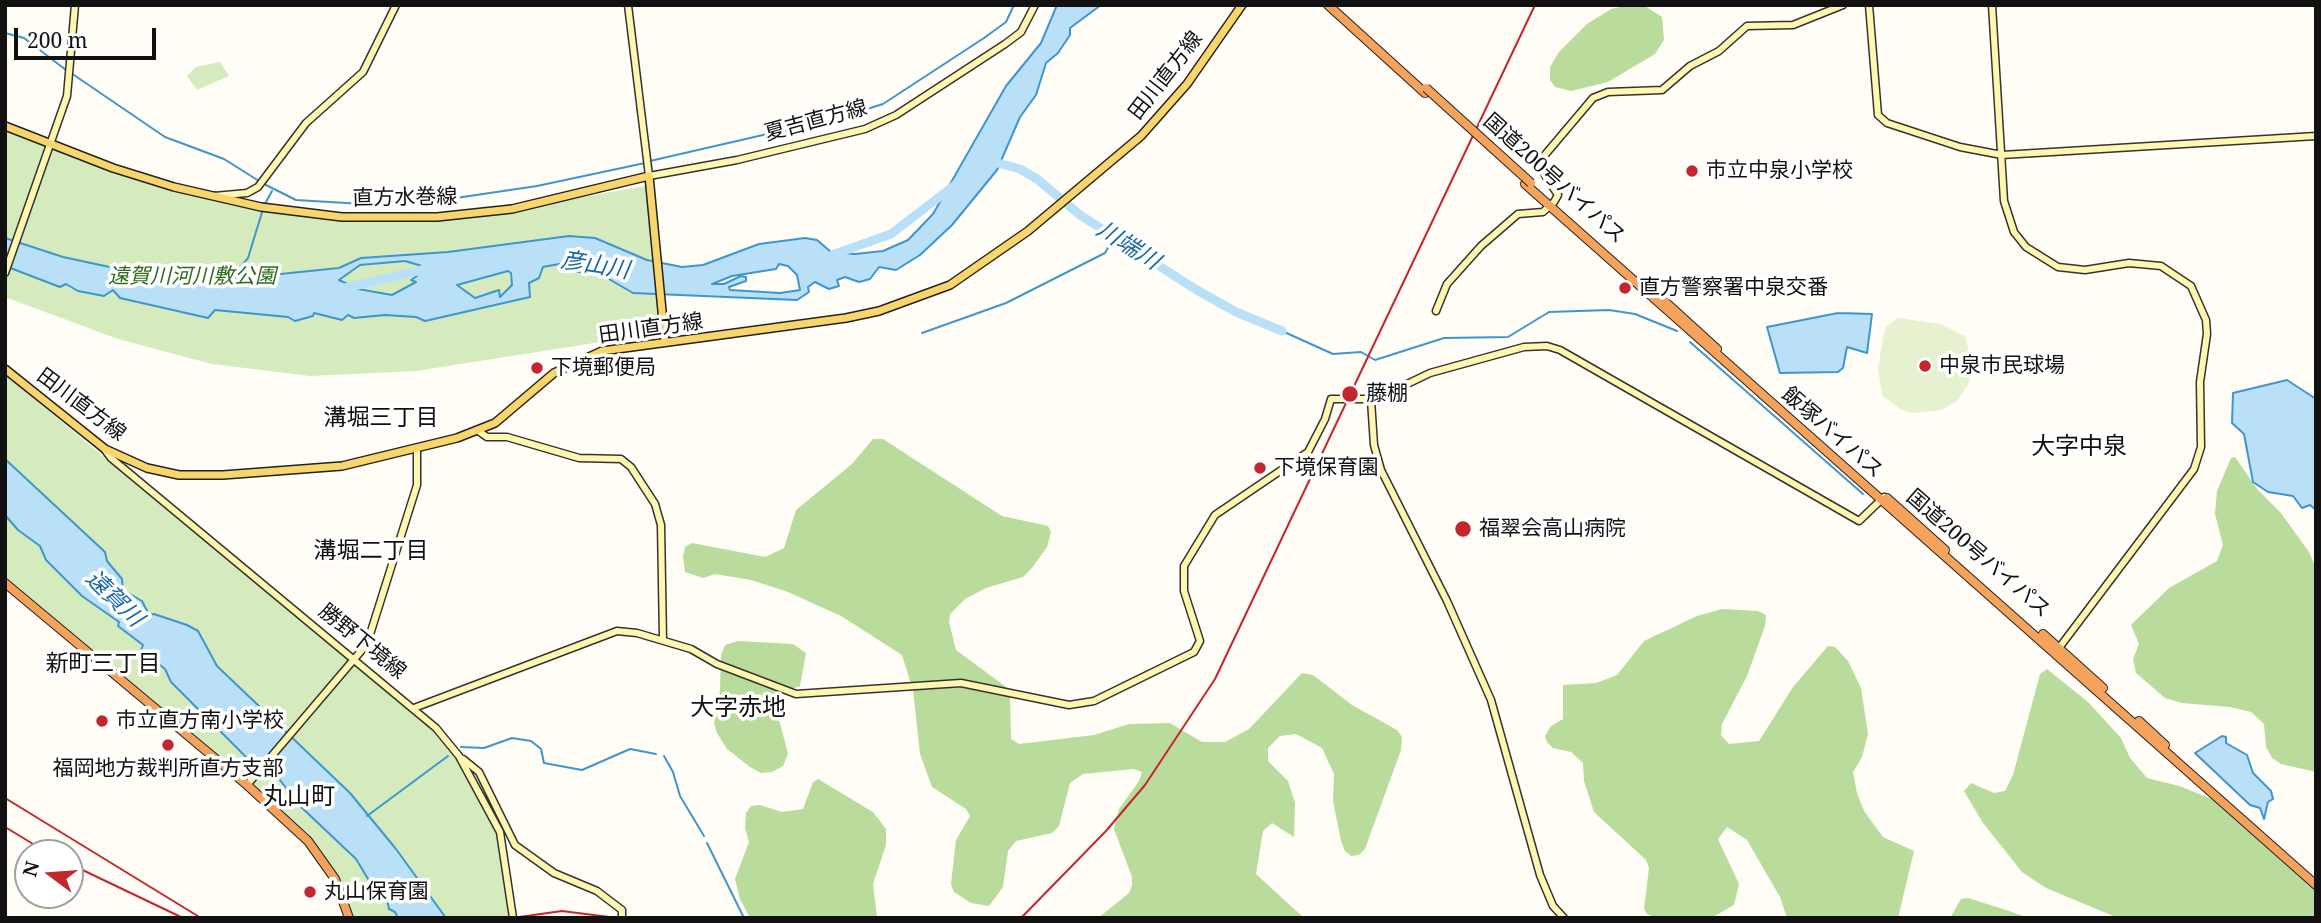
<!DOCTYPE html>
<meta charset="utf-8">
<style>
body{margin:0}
#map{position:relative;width:2321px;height:923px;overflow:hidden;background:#fffdf5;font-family:"Noto Serif",serif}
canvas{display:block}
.frame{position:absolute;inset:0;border:7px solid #111;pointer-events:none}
.north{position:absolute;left:14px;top:839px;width:70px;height:70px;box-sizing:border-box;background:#fff;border:2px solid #a0a0a0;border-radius:50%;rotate:286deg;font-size:19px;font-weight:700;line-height:28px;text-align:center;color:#111}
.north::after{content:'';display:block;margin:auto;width:24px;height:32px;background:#c4262e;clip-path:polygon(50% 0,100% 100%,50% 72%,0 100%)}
.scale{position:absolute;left:14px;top:28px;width:142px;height:32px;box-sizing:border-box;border:4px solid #111;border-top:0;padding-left:9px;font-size:21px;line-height:24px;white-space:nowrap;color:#111;-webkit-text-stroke:5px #fff;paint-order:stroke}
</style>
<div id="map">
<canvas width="2321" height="923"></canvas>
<div class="frame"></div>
<div class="north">N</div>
<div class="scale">200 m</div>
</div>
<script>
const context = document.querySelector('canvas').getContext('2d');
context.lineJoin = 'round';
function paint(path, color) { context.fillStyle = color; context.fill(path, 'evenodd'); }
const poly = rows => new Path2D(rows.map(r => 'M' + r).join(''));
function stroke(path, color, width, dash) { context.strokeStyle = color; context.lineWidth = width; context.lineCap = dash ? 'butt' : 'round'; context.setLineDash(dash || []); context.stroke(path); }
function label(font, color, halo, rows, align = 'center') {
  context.font = font + ' "Noto Serif","Noto Sans JP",serif'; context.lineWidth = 7; context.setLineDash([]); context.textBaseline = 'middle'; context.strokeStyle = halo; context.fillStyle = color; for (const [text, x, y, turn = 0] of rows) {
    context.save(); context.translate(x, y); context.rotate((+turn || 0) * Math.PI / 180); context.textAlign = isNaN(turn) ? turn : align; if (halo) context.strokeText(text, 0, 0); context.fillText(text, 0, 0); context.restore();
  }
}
paint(poly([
 [220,62,229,76,197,90,187,76,196,67],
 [5,129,177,192,237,206,338,220,381,222,478,216,650,185,664,332,416,371,310,376,212,364,118,339,5,297],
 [5,375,434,730,452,750,480,794,497,832,510,917,352,918,338,878,311,840,245,779,5,577]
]), '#d5ebbd');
paint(poly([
 [1630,5,1645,6,1662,17,1664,40,1655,54,1608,82,1571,91,1555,87,1550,80,1550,67,1559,52,1587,24,1611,9],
 [873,439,883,439,1002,516,1048,526,1051,532,1047,547,1032,568,1023,577,986,588,965,599,950,614,949,622,956,650,1006,687,1010,697,1011,739,1019,744,1094,735,1129,724,1170,723,1202,742,1225,742,1249,729,1302,673,1313,675,1352,705,1397,730,1402,737,1401,750,1365,849,1359,855,1351,856,1345,851,1341,841,1333,801,1334,774,1322,748,1296,734,1280,736,1268,748,1268,761,1288,781,1295,803,1294,837,1272,823,1263,831,1256,874,1304,918,1098,918,1129,893,1132,885,1132,877,1114,829,1119,809,1139,781,1142,772,1134,769,1083,774,1070,783,1059,826,1052,833,1016,841,1008,851,1003,887,989,906,971,903,954,892,951,884,956,840,970,816,966,809,932,787,920,754,913,690,902,655,841,616,788,592,751,580,715,574,703,578,685,572,683,557,685,547,692,543,765,557,784,548,796,510,852,464],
 [2235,457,2258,490,2281,513,2309,552,2316,568,2316,772,2281,764,2272,758,2266,747,2264,724,2251,712,2230,707,2182,703,2165,698,2136,673,2133,659,2139,644,2131,625,2169,588,2217,561,2223,545,2215,514,2217,491,2231,458],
 [1722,609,1758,611,1766,615,1765,626,1747,676,1722,724,1721,735,1729,744,1759,741,1793,687,1828,646,1835,647,1848,661,1861,688,1868,734,1862,757,1853,772,1857,793,1864,811,1883,837,1914,851,1898,918,1787,918,1780,897,1747,840,1727,827,1718,839,1739,884,1734,905,1711,918,1656,918,1647,914,1644,909,1649,868,1646,860,1594,812,1584,781,1583,763,1571,752,1553,748,1547,742,1545,736,1551,726,1563,719,1563,685,1596,683,1617,675,1644,641,1697,616],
 [738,641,793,644,806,653,800,686,776,695,774,700,788,754,783,766,772,772,761,773,750,767,727,749,717,733,714,723,720,690,721,655,725,645],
 [2047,669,2088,702,2121,738,2130,758,2147,778,2179,786,2212,799,2261,837,2316,891,2316,918,2118,918,2046,888,2022,872,1983,823,1964,791,1971,783,1994,793,2005,791,2013,775,2040,674],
 [818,779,873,812,886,829,886,845,873,884,877,918,750,918,740,899,735,879,749,842,745,828,746,813,751,806,760,805,782,812,803,809,813,782],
 [1968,898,2006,910,2029,918,1950,918,1961,899]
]), '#b9dc9c');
paint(poly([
 [1898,318,1940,324,1965,336,1972,364,1969,383,1957,401,1942,410,1912,413,1900,409,1882,395,1878,369,1883,338,1886,327]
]), '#e6f2cf');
const water = poly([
 [1057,5,1101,5,1070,28,1070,35,1058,53,1046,63,1036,95,1020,117,997,170,952,225,920,255,896,270,879,267,870,279,859,282,845,277,837,280,839,286,829,289,815,282,808,287,809,292,797,300,633,293,602,275,572,271,567,266,559,264,543,267,539,278,529,283,530,297,425,321,416,317,385,315,354,318,348,315,342,320,314,313,313,316,295,321,288,317,215,310,208,318,120,298,113,290,104,296,78,291,66,284,60,287,5,266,5,238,63,257,170,280,218,275,241,278,339,268,361,258,448,252,569,236,595,238,647,260,682,267,703,265,759,244,805,238,817,240,831,252,855,254,883,251,908,240,933,214,1006,86,1041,43,1057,5],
 [405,261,422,266,412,274,417,276,411,280,416,282,392,295,358,289,339,280,360,265,405,261],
 [779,264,788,266,797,275,800,290,780,293,730,290,729,287,746,281,746,277,741,276,724,284,712,284,732,276,776,269,779,264],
 [508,271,511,273,512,285,500,297,499,290,475,298,457,285,508,271],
 [1838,313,1872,314,1867,353,1847,347,1843,368,1838,372,1780,373,1767,327,1838,313],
 [2287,380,2316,399,2316,510,2310,505,2302,508,2293,496,2268,492,2253,482,2244,434,2232,423,2233,393,2287,380],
 [5,459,105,552,107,561,122,579,123,590,142,601,149,615,154,614,187,625,198,631,217,666,350,793,396,849,446,918,398,918,395,912,389,909,384,887,377,886,368,879,356,859,299,805,280,780,255,766,171,682,165,669,141,650,143,645,118,626,119,622,82,596,46,560,40,546,18,530,5,515,5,459],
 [2222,736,2226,737,2226,743,2247,755,2253,773,2271,791,2273,799,2268,802,2264,819,2260,808,2250,805,2195,753,2222,736]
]);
paint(water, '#b9e0f7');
stroke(water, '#3f96cf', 2);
stroke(poly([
 [5,33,24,38,66,70],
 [71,73,165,137,224,159,259,181],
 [650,161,776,132,797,131,883,104,984,38,1006,22,1014,5],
 [264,184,296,200,380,205,422,203,428,199,456,198,537,186,645,163],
 [265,204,272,191],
 [233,276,248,258,263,209],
 [1282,331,1333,354,1361,352,1375,360,1444,338,1508,337,1549,312,1609,310,1635,314,1677,331],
 [922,333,1006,303,1105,253,1114,237],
 [1690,342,1863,494],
 [461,747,484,748,512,738,531,741,541,749,544,763,582,770,630,749,656,754],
 [664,756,673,772,680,796,704,836],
 [367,816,448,756],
 [707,843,744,918]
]), '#3f96cf', 2);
stroke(poly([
 [990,161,1020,169,1037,179,1080,215,1195,289,1236,312,1282,331],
 [832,255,891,234,955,185],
 [341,289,430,268]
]), '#b9e0f7', 9);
const secondary = poly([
 [628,5,649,176,737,160,865,129,896,115,1005,44,1021,32,1035,5],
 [1869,5,1878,115,1887,123,1960,147,2002,155,2316,136],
 [1992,5,2004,201,2014,232,2026,247,2058,267,2085,270,2129,263,2161,266,2191,286,2206,320,2207,334,2200,382,2201,447,2194,469,2059,648],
 [214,196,247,193,258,187,306,123,363,72,396,5],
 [5,273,67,96,75,5],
 [1436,311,1447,284,1481,246,1518,214,1543,212,1554,202,1558,195,1545,175,1544,156,1593,98,1608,92,1662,90,1690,66,1719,51,1747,26,1793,25,1843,5],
 [1371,400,1374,445,1381,470,1447,601,1491,700,1540,875,1553,906,1564,918],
 [477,430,487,437,507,437,579,458,621,459,631,467,655,504,661,525,663,640],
 [105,450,111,458,436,728,459,756,500,832,513,918],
 [414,708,617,631,637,633,691,649,717,664,796,694,961,683,1069,705,1094,701,1194,652,1200,641,1184,591,1184,566,1215,515,1308,452,1325,419,1331,399,1376,399,1430,373,1524,347,1547,346,1560,350,1859,521,1884,497],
 [463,759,479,772,515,845,554,873,597,891,622,910,622,918],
 [247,785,367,644,417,485,417,448]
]);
const primary = poly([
 [5,126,113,168,174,187,261,207,342,217,437,217,512,209,649,176,665,342],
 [5,369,105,449,147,468,179,475,223,475,342,466,457,438,495,423,554,373,602,351,846,318,879,311,950,285,1028,231,1141,136,1187,84,1242,5]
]);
const highway = poly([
 [1328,5,1425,93],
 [1525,184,2316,885],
 [1651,289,1717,349],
 [1887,498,1945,550],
 [5,583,247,785,308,841,335,879,349,918],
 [2043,634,2103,688],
 [2139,721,2165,745]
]);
stroke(secondary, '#333', 9);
stroke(primary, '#222', 10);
stroke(highway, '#222', 10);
stroke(secondary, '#fff6b0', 6);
stroke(primary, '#f9d66b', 7);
stroke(highway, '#f5a25d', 8);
stroke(poly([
 [5,798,201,918],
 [5,827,48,853],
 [70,864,183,918],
 [512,918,562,911,617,918],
 [1021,918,1106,831,1145,785,1215,679,1535,5]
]), '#c4262e', 2);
const highwayBridge = poly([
 [1426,88,1531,183]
]);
stroke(highwayBridge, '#222', 10, []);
stroke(highwayBridge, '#f5a25d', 8);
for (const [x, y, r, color] of [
 [1692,171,7,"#c4262e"],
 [1625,288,7,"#c4262e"],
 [1925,366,7,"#c4262e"],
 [537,368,7,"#c4262e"],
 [1350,394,9,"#c4262e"],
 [1260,468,7,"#c4262e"],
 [1463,529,9,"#c4262e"],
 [102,721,7,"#c4262e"],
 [168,745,7,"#c4262e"],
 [310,892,7,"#c4262e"]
]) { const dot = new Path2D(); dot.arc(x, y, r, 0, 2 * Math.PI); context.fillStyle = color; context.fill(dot); stroke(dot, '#fff', 2.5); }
label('21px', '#111', '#fff', [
 ["田川直方線",1166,76,-52],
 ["夏吉直方線",816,121,-15],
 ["国道200号バイパス",1554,179,42],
 ["直方水巻線",405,198,-1],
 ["田川直方線",651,329,-8],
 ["田川直方線",81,405,37],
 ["飯塚バイパス",1832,433,41],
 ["国道200号バイパス",1978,554,41],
 ["勝野下境線",362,642,39]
]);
label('21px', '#111', '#fff', [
 ["市立中泉小学校",1706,171],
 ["直方警察署中泉交番",1639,288],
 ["中泉市民球場",1939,366],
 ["下境郵便局",551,368],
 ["藤棚",1366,394],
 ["下境保育園",1274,468],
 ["福翠会高山病院",1479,529],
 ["市立直方南小学校",116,721],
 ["福岡地方裁判所直方支部",168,769,"center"],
 ["丸山保育園",324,892]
], 'left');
label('italic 21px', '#2f6b1f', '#fff', [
 ["遠賀川河川敷公園",192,277]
]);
label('italic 23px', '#1768a6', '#fff', [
 ["川端川",1128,246,32],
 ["彦山川",595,266,9],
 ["遠賀川",114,599,44]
]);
label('23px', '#111', '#fff', [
 ["溝堀三丁目",381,418],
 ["溝堀二丁目",371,551],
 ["新町三丁目",103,664]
]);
label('24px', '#111', '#fff', [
 ["大字中泉",2079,447],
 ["大字赤地",738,708],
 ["丸山町",299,797]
]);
</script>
